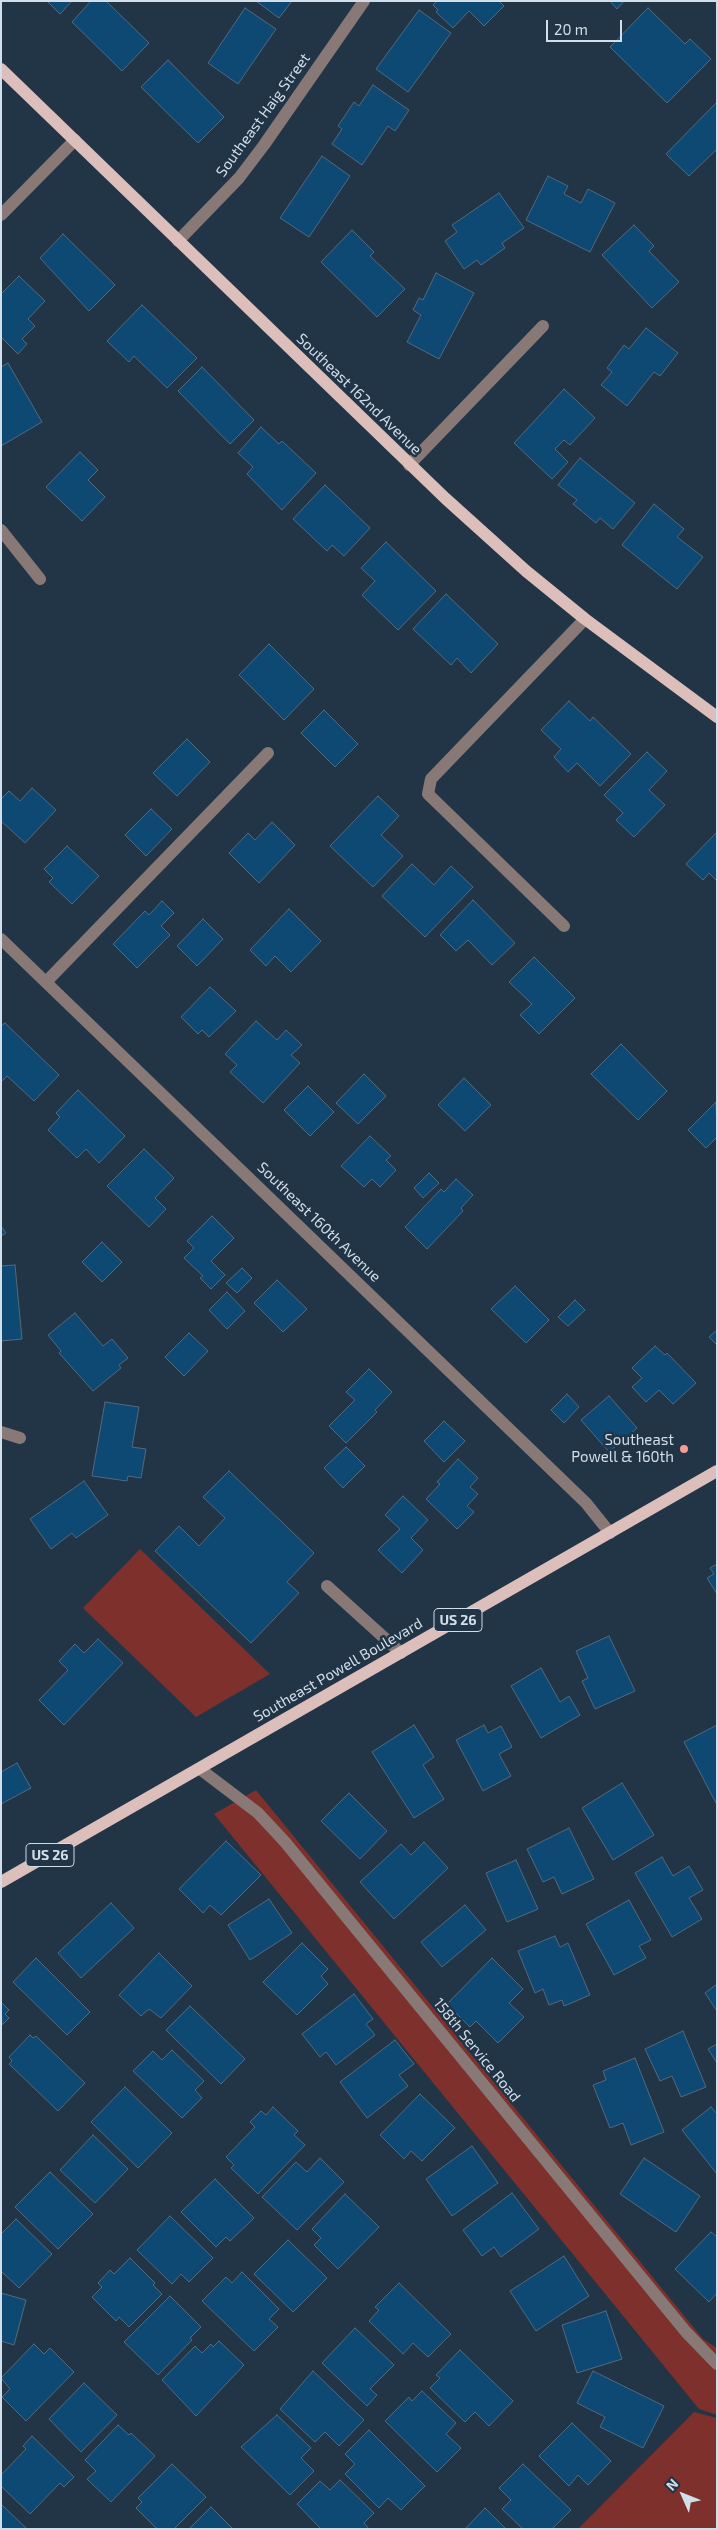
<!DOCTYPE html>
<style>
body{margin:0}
#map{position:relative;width:718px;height:2530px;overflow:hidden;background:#213547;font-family:"Exo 2",sans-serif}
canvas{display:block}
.frame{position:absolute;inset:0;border:2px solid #d2dee9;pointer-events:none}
.north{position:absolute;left:658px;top:2470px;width:50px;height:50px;-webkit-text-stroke:4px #213547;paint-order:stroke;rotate:314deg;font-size:14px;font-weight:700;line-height:20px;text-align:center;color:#d2dee9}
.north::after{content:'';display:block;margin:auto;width:18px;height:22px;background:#d2dee9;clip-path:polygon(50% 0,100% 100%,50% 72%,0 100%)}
.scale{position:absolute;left:546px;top:20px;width:76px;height:22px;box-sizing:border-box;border:2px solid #d2dee9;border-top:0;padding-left:6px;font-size:15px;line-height:18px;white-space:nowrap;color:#d2dee9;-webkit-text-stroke:4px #213547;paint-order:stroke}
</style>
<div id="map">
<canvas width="718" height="2530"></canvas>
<div class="frame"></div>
<div class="north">N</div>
<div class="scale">20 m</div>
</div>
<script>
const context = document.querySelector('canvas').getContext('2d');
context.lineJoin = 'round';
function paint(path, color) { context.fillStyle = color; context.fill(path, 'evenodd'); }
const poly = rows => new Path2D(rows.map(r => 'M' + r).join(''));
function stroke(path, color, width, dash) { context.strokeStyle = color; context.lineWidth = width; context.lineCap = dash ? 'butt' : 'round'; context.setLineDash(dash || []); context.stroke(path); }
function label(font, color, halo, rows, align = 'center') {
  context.font = font + ' "Exo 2",sans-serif'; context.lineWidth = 5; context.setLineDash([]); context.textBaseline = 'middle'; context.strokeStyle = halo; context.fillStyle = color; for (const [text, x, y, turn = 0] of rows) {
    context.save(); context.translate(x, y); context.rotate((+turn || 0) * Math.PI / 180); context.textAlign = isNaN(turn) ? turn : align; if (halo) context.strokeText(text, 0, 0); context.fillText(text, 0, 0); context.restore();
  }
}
paint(poly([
 [140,1549,270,1674,196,1717,83,1608],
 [256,1790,703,2339,717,2348,717,2415,699,2409,214,1814],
 [694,2412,717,2418,717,2529,578,2529]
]), '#7e302c');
const building = poly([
 [47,1,72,1,60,14,47,1],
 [91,1,106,1,149,43,122,71,72,22,91,1],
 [256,1,292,1,279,18,256,1],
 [437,1,499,1,504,6,484,26,469,11,453,28,436,12,438,10,433,5,437,1],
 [610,1,624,1,617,9,610,1],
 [245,8,276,29,238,84,208,63,245,8],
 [648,8,685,44,690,39,711,59,667,103,610,47,648,8],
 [419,10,451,33,408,92,376,69,419,10],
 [168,60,224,117,198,143,141,87,168,60],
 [373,85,409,110,395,131,388,126,362,165,332,144,342,129,338,126,354,102,359,106,373,85],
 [717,102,717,149,689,176,666,154,717,102],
 [322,156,350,176,309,237,280,218,322,156],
 [548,176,568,186,564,194,581,203,588,189,615,203,590,252,526,220,548,176],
 [499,193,524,228,502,243,505,248,481,265,477,260,464,269,445,241,457,232,452,225,499,193],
 [634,225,654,246,649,251,679,282,652,308,602,255,634,225],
 [352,230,374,252,370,256,405,289,377,317,321,262,352,230],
 [63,234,115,285,89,311,40,258,63,234],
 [436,273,474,293,439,359,407,342,421,315,413,310,419,298,423,300,436,273],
 [19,276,45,301,28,319,35,326,22,339,27,344,18,354,1,337,1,294,19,276],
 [142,305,197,358,167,388,134,356,129,362,107,341,142,305],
 [646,328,678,353,660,376,654,372,627,406,601,385,612,372,607,368,624,345,629,349,646,328],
 [8,363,42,422,1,446,1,367,8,363],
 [202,367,254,420,230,444,178,391,202,367],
 [564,389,595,418,570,445,564,440,555,449,568,462,552,479,514,443,564,389],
 [261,427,279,444,282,441,316,473,282,510,247,474,253,467,238,453,261,427],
 [80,452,98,470,88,480,105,497,82,521,46,487,80,452],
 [580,458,635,503,613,529,600,518,596,523,573,504,577,500,558,485,580,458],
 [325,485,370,528,344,556,332,545,327,551,293,519,325,485],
 [654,504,684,529,677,537,703,557,677,589,622,545,654,504],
 [386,542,436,591,398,630,362,595,375,581,361,568,386,542],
 [446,594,498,644,471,673,457,658,451,665,413,629,446,594],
 [269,644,314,689,284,720,239,675,269,644],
 [569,701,590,721,593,717,631,754,600,786,577,763,568,772,554,757,561,749,541,730,569,701],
 [324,710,358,744,335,767,301,733,324,710],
 [187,739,210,762,177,796,153,773,187,739],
 [647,752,667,771,649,790,665,805,634,837,616,820,623,813,604,795,647,752],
 [32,788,56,810,25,843,1,821,1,799,9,791,20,801,32,788],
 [378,796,399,816,381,835,403,856,373,887,330,846,378,796],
 [151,809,172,829,146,856,125,835,151,809],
 [272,822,295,845,259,883,229,853,248,833,255,840,272,822],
 [717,832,717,881,709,873,703,880,686,864,717,832],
 [67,846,99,876,72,904,49,882,53,878,44,869,67,846],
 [412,864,434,885,451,866,473,887,425,937,382,896,412,864],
 [473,900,515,943,492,965,468,940,456,951,440,935,473,900],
 [162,901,174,913,161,926,170,935,137,968,113,944,145,911,149,915,162,901],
 [289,909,321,941,291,972,275,956,266,966,250,950,289,909],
 [203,919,223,939,197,966,177,946,203,919],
 [534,957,575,998,539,1034,520,1015,532,1004,509,982,534,957],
 [210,987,236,1011,209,1037,202,1030,198,1034,181,1017,210,987],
 [256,1021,277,1040,286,1030,302,1045,291,1055,300,1063,263,1103,230,1072,237,1065,225,1054,256,1021],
 [5,1023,59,1075,34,1101,7,1076,1,1082,1,1026,5,1023],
 [621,1044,667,1091,638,1120,591,1074,621,1044],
 [364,1074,386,1096,358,1124,336,1103,364,1074],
 [464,1078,491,1105,465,1131,438,1105,464,1078],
 [308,1086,334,1112,310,1136,284,1110,308,1086],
 [78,1090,125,1136,99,1163,86,1149,77,1158,48,1130,60,1117,56,1113,78,1090],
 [716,1102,717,1137,706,1148,688,1130,716,1102],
 [370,1136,391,1156,386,1160,396,1170,380,1187,372,1179,364,1187,341,1166,370,1136],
 [144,1149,174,1178,155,1198,166,1209,149,1227,107,1186,144,1149],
 [429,1173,439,1183,423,1198,414,1188,429,1173],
 [456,1179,473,1195,461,1208,463,1211,427,1249,405,1227,441,1189,444,1192,456,1179],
 [212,1216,234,1238,211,1261,225,1275,211,1289,200,1278,203,1276,184,1258,194,1248,187,1241,212,1216],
 [1,1226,6,1233,1,1236,1,1226],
 [102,1242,122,1262,102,1282,82,1262,102,1242],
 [15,1265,22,1339,1,1341,1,1266,15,1265],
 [242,1268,252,1278,237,1293,226,1283,242,1268],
 [277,1280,307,1309,283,1332,254,1303,277,1280],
 [515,1286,549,1320,526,1343,491,1309,515,1286],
 [227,1292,245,1311,227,1329,209,1310,227,1292],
 [575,1300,585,1310,568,1326,558,1317,575,1300],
 [75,1313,103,1346,112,1339,128,1358,119,1365,121,1368,93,1391,59,1353,61,1351,48,1335,75,1313],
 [717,1330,717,1345,709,1337,717,1330],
 [189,1333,208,1351,184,1376,165,1357,189,1333],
 [655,1346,665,1355,667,1353,696,1383,673,1404,659,1390,646,1402,632,1387,642,1378,632,1368,655,1346],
 [369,1369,392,1392,375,1410,377,1412,346,1443,329,1426,355,1400,346,1392,369,1369],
 [567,1394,579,1407,564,1423,551,1410,567,1394],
 [609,1396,637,1428,609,1452,581,1420,609,1396],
 [105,1402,139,1407,132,1447,146,1449,141,1478,128,1476,127,1481,92,1476,105,1402],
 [444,1421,465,1441,444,1462,424,1441,444,1421],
 [346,1447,365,1466,343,1488,324,1468,346,1447],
 [458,1459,478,1478,470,1487,478,1494,467,1506,474,1512,457,1529,426,1499,440,1484,437,1482,458,1459],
 [229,1471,314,1553,287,1582,299,1593,251,1643,155,1551,179,1526,199,1546,225,1518,203,1497,229,1471],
 [84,1481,108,1515,76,1538,72,1533,51,1549,30,1519,84,1481],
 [403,1496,428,1520,411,1538,423,1550,402,1573,378,1550,400,1529,385,1515,403,1496],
 [717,1564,717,1594,707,1578,714,1574,710,1568,717,1564],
 [609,1636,635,1691,595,1709,582,1681,588,1678,576,1651,609,1636],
 [98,1639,123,1663,64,1725,39,1700,68,1670,59,1661,75,1644,84,1653,98,1639],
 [541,1668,560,1702,569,1696,580,1715,541,1738,511,1686,541,1668],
 [414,1725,434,1757,423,1765,444,1799,414,1818,372,1752,414,1725],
 [484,1725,488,1733,501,1726,512,1747,499,1754,511,1776,483,1791,456,1740,484,1725],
 [717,1725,717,1803,716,1803,684,1742,717,1725],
 [17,1763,31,1788,1,1804,1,1772,17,1763],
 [622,1783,654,1835,613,1860,582,1808,622,1783],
 [349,1793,387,1831,360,1859,321,1821,349,1793],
 [569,1828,594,1879,562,1894,554,1877,543,1882,527,1849,569,1828],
 [226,1841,261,1875,221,1915,210,1905,203,1913,179,1889,226,1841],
 [424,1842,448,1868,394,1919,360,1882,401,1844,411,1855,424,1842],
 [662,1857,673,1876,689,1866,703,1890,689,1898,702,1919,672,1937,635,1873,662,1857],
 [516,1860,538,1909,507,1922,486,1873,516,1860],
 [269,1899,292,1933,250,1960,228,1925,269,1899],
 [629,1900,651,1940,639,1946,646,1958,614,1975,586,1924,629,1900],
 [111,1903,134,1928,81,1978,58,1953,111,1903],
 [465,1905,486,1930,442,1967,421,1942,465,1905],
 [555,1936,560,1947,568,1943,590,1995,564,2006,562,2000,549,2005,543,1989,535,1993,518,1951,555,1936],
 [302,1943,328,1969,321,1976,328,1984,297,2015,263,1982,302,1943],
 [159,1953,192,1986,161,2018,149,2009,141,2016,119,1995,159,1953],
 [36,1958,90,2012,67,2035,13,1982,36,1958],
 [492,1958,523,1989,509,2003,524,2017,498,2043,476,2021,470,2027,447,2004,492,1958],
 [717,1984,717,2011,705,1993,717,1984],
 [354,1994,373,2019,366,2024,375,2035,336,2065,326,2052,320,2057,302,2034,354,1994],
 [1,2002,9,2010,5,2014,9,2018,2,2025,1,2002],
 [190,2006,245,2059,221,2084,166,2030,190,2006],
 [683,2031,706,2087,681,2097,672,2076,660,2081,645,2049,683,2031],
 [30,2035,33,2038,36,2036,85,2083,58,2111,9,2064,12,2061,9,2057,30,2035],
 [395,2040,414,2064,399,2075,408,2086,367,2118,340,2082,395,2040],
 [717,2044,717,2063,708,2049,717,2044],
 [172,2050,204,2081,195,2090,202,2098,182,2118,133,2071,153,2051,162,2060,172,2050],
 [635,2058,664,2132,631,2145,623,2123,610,2128,593,2085,606,2080,603,2071,635,2058],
 [125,2087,172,2133,138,2168,91,2122,125,2087],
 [420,2094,455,2128,422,2161,411,2151,404,2159,380,2135,420,2094],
 [273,2107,298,2131,294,2135,305,2145,258,2194,231,2168,234,2165,226,2157,255,2127,250,2122,261,2111,266,2115,273,2107],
 [711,2107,717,2114,717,2174,682,2130,711,2107],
 [93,2135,128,2169,95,2203,60,2170,93,2135],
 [472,2146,498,2183,452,2216,426,2179,472,2146],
 [320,2158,344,2182,297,2230,262,2197,296,2162,307,2172,320,2158],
 [644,2158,700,2196,676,2232,620,2194,644,2158],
 [50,2172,93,2214,58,2249,15,2207,50,2172],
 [215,2179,254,2218,230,2241,226,2237,216,2247,181,2212,215,2179],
 [512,2193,539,2229,501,2257,494,2247,482,2256,463,2230,512,2193],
 [345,2194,379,2227,338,2269,314,2245,321,2238,312,2229,345,2194],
 [170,2216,213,2258,189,2282,181,2274,172,2284,137,2250,170,2216],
 [16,2219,52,2254,19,2288,1,2271,1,2234,16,2219],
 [711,2232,717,2237,717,2293,709,2302,675,2269,711,2232],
 [288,2240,327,2278,293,2312,254,2274,288,2240],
 [564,2256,589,2296,536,2331,510,2291,564,2256],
 [130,2258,155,2283,153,2285,162,2294,129,2327,119,2317,116,2321,92,2297,102,2287,98,2283,110,2270,114,2274,130,2258],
 [242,2272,279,2309,269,2319,278,2327,254,2351,202,2301,226,2277,232,2283,242,2272],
 [399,2283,451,2334,428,2357,413,2343,403,2354,369,2321,379,2310,375,2307,399,2283],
 [1,2293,26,2300,14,2345,1,2341,1,2293],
 [170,2296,201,2327,190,2338,192,2340,158,2375,124,2342,170,2296],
 [606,2311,622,2359,577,2373,562,2325,606,2311],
 [355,2328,394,2365,370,2389,377,2395,367,2406,322,2363,355,2328],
 [219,2341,244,2365,196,2416,162,2380,195,2346,202,2353,211,2344,213,2347,219,2341],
 [34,2344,44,2354,50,2348,74,2372,26,2421,2,2397,10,2389,1,2378,34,2344],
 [460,2350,513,2401,489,2426,475,2412,465,2422,430,2388,440,2378,436,2375,460,2350],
 [313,2371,364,2420,339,2446,325,2432,315,2442,280,2409,313,2371],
 [593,2371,664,2406,643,2448,600,2427,605,2417,577,2403,593,2371],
 [84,2383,117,2415,81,2452,49,2419,84,2383],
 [422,2391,456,2423,446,2434,461,2448,437,2472,385,2421,409,2397,412,2401,422,2391],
 [277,2415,311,2448,301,2458,314,2471,290,2495,241,2447,277,2415],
 [572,2423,611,2461,588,2485,578,2475,569,2486,539,2456,572,2423],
 [118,2425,129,2435,131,2433,155,2456,111,2502,87,2479,96,2471,85,2460,118,2425],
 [369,2430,425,2486,401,2510,388,2498,379,2508,345,2474,355,2464,345,2454,369,2430],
 [32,2436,74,2477,64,2487,60,2483,30,2514,1,2486,1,2475,26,2449,23,2446,32,2436],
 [172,2464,206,2497,174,2529,157,2529,136,2508,142,2502,138,2498,172,2464],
 [523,2464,571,2510,552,2529,523,2529,502,2509,511,2500,499,2488,523,2464],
 [340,2480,374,2513,364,2523,369,2529,321,2529,297,2504,320,2481,330,2490,340,2480],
 [1,2504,27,2529,1,2529,1,2504],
 [211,2507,233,2529,189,2529,211,2507],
 [485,2508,506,2529,465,2529,485,2508]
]);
paint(building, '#0e4974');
stroke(building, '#53697d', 1);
stroke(poly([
 [1,215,75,140],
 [178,241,239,178,264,145,364,1],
 [409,465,543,326],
 [1,530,40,579],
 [564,926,428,794,431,779,585,619],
 [1,939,586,1503,610,1533],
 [46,982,268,753],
 [1,1432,20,1438],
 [327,1586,401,1653],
 [200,1769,258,1813,285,1842,686,2332,717,2364]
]), '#887977', 12);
stroke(poly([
 [1,69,445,498,526,571,585,619,717,717],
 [1,1882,717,1471]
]), '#dcbebb', 12);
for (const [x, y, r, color] of [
 [684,1449,5,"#f59c94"]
]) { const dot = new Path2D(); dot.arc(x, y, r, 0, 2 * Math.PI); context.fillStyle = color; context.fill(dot); stroke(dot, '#213547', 2); }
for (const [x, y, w] of [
 [458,1620,48],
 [50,1855,48]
]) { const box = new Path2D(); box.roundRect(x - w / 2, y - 11.5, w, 23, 4); context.fillStyle = '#213547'; context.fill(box); stroke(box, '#d2dee9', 1); }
label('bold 14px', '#d2dee9', null, [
 ["US 26",458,1620],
 ["US 26",50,1855]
]);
label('15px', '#d2dee9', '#213547', [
 ["Southeast Haig Street",263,115,-54],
 ["Southeast 162nd Avenue",359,394,44],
 ["Southeast 160th Avenue",319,1222,44],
 ["Southeast Powell Boulevard",338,1670,-30],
 ["158th Service Road",477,2050,51]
]);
label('15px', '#d2dee9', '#213547', [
 ["Southeast",674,1440],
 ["Powell & 160th",674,1457]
], 'right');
</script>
